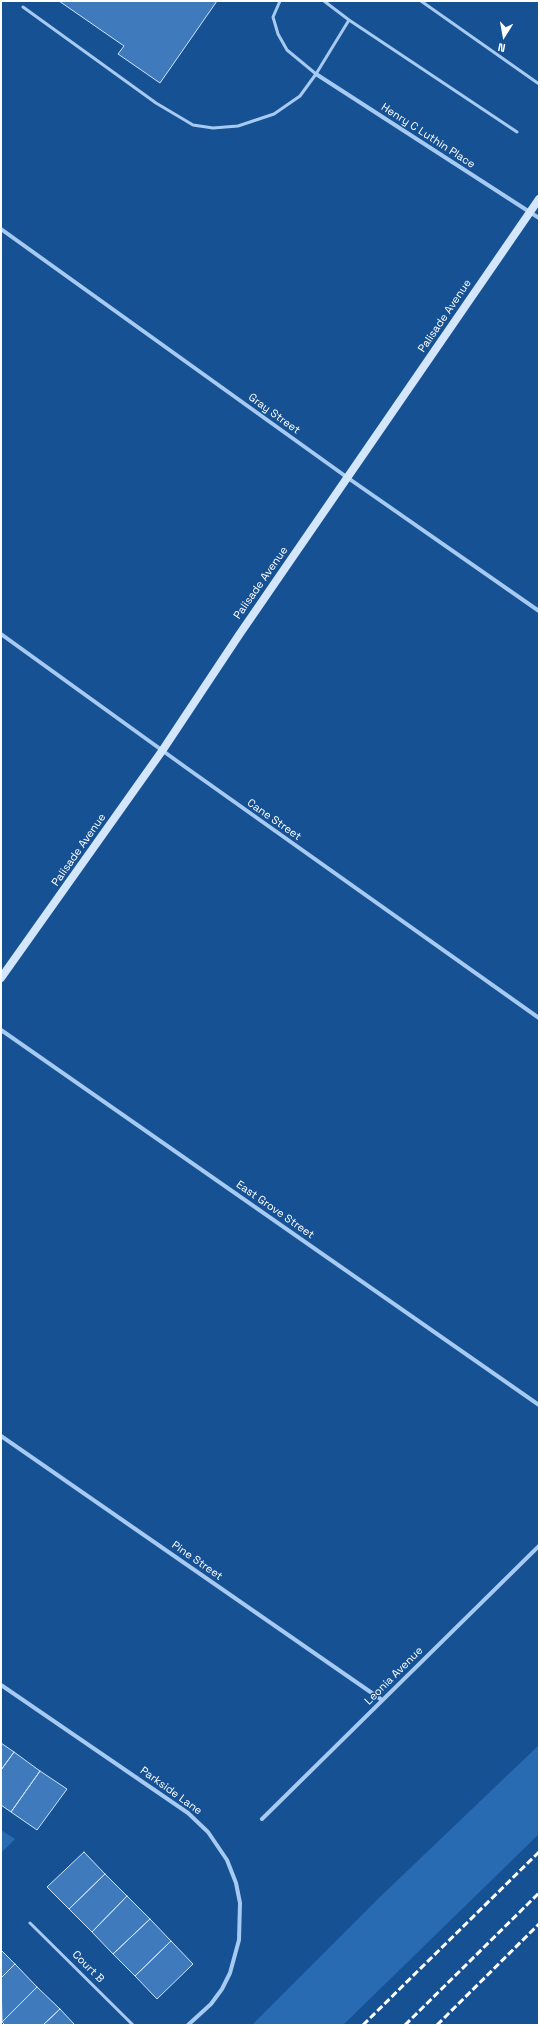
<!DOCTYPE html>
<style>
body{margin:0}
#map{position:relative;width:540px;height:2026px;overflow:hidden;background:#165194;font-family:"Space Grotesk",sans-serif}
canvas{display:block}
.frame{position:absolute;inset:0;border:2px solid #fff;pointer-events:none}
.north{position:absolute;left:484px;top:16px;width:40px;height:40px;-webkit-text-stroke:3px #165194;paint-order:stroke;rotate:191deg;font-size:11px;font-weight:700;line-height:16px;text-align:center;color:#fff}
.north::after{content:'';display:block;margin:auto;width:14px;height:18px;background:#fff;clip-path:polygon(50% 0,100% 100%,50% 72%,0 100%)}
</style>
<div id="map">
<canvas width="540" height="2026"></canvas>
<div class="frame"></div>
<div class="north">N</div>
</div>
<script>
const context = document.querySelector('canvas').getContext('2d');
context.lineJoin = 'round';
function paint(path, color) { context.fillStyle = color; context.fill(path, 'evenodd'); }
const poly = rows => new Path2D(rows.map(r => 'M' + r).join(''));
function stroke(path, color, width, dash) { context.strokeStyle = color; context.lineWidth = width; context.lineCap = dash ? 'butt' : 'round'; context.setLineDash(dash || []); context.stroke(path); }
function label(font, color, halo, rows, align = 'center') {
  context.font = font + ' "Space Grotesk",sans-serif'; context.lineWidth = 3; context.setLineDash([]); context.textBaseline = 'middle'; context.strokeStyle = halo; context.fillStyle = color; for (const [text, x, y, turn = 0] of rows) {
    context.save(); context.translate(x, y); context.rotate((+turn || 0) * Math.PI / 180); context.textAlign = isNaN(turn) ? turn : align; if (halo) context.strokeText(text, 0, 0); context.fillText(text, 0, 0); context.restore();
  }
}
paint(poly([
 [539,1745,539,1834,343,2025,252,2025,381,1896],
 [1,1830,15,1839,1,1853]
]), '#286bb3');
const building = poly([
 [59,1,217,1,160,83,118,54,124,46,59,1],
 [1,1743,14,1752,1,1770,1,1743],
 [14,1752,40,1771,11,1812,1,1805,1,1770,14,1752],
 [40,1771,67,1789,37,1830,11,1812,40,1771],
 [84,1852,105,1874,69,1909,47,1887,84,1852],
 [105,1874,127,1896,92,1932,69,1909,105,1874],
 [127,1896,150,1919,113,1954,92,1932,127,1896],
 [150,1919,171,1941,135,1976,113,1954,150,1919],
 [171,1941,193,1964,157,1999,135,1976,171,1941],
 [1,1950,15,1964,1,1978,1,1950],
 [15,1964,37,1987,2,2022,1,1978,15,1964],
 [37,1987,60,2009,43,2025,5,2025,2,2022,37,1987],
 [60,2009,75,2025,43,2025,60,2009]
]);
paint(building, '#3e7abc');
stroke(building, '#cde4fc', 1);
stroke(poly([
 [280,1,273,17,278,34,287,50,316,74],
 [324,1,349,20],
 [421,1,539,84],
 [23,7,156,103,193,125,213,128,238,126,274,114,300,96,316,74,349,20,517,132],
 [30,1923,133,2025]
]), '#a6caf1', 3);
stroke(poly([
 [316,74,539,218],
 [1,229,348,478,539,611],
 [1,634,188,769,539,1018],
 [1,1030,539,1405],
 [1,1436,382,1700],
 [1,1685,188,1813,208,1832,227,1860,236,1883,240,1903,239,1940,230,1973,222,1989,211,2004,188,2025],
 [262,1819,539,1546]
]), '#a6caf1', 4);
stroke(poly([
 [1,978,162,751,239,635,539,199]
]), '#d4e6fc', 8);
stroke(poly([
 [363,2025,539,1852],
 [405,2025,539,1893],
 [437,2025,539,1924]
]), '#fff', 3, [7, 3]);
label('11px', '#fff', '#165194', [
 ["Henry C Luthin Place",428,136,33],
 ["Palisade Avenue",445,316,-56],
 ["Gray Street",274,414,36],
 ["Palisade Avenue",261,583,-55],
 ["Cane Street",274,820,35],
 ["Palisade Avenue",79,850,-55],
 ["East Grove Street",275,1210,35],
 ["Pine Street",197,1561,35],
 ["Leonia Avenue",394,1676,-45],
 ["Parkside Lane",171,1791,36],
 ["Court B",88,1967,45]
]);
</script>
